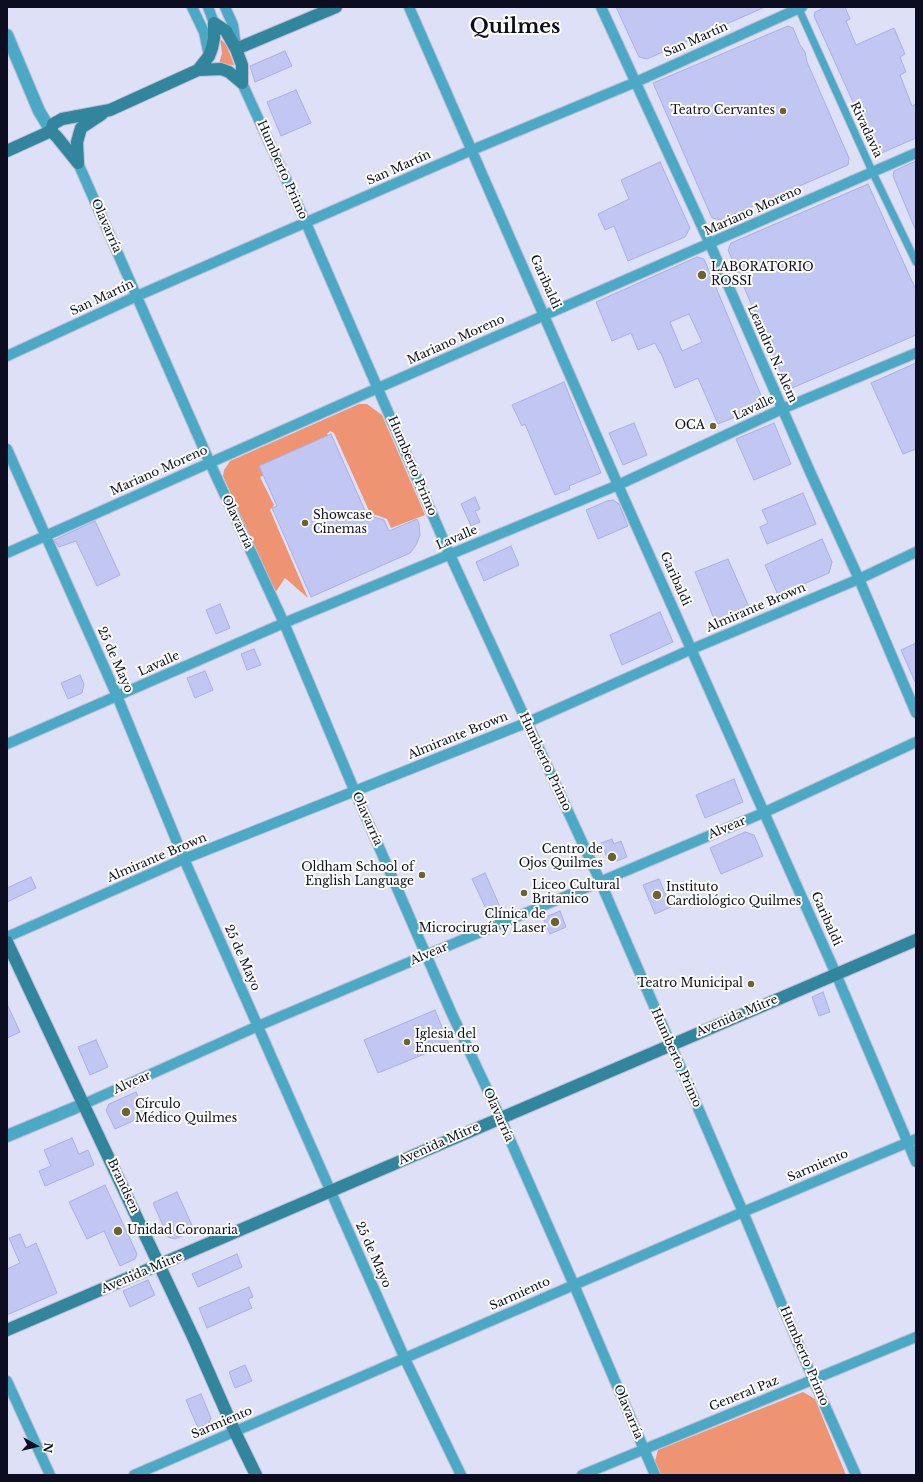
<!DOCTYPE html>
<meta charset="utf-8">
<style>
body{margin:0}
#map{position:relative;width:923px;height:1482px;overflow:hidden;background:#dee0f7;font-family:"Libre Baskerville",serif}
canvas{display:block}
.frame{position:absolute;inset:0;border:8px solid #0d0d21;pointer-events:none}
.north{position:absolute;left:16px;top:1426px;width:40px;height:40px;-webkit-text-stroke:3px #fff;paint-order:stroke;rotate:98deg;font-size:11px;font-weight:700;line-height:16px;text-align:center;color:#0d0d21}
.north::after{content:'';display:block;margin:auto;width:14px;height:18px;background:#0d0d21;clip-path:polygon(50% 0,100% 100%,50% 72%,0 100%)}
</style>
<div id="map">
<canvas width="923" height="1482"></canvas>
<div class="frame"></div>
<div class="north">N</div>
</div>
<script>
const context = document.querySelector('canvas').getContext('2d');
context.lineJoin = 'round';
function paint(path, color) { context.fillStyle = color; context.fill(path, 'evenodd'); }
const poly = rows => new Path2D(rows.map(r => 'M' + r).join(''));
function stroke(path, color, width, dash) { context.strokeStyle = color; context.lineWidth = width; context.lineCap = dash ? 'butt' : 'round'; context.setLineDash(dash || []); context.stroke(path); }
function label(font, color, halo, rows, align = 'center') {
  context.font = font + ' "Libre Baskerville",serif'; context.lineWidth = 4; context.setLineDash([]); context.textBaseline = 'middle'; context.strokeStyle = halo; context.fillStyle = color; for (const [text, x, y, turn = 0] of rows) {
    context.save(); context.translate(x, y); context.rotate((+turn || 0) * Math.PI / 180); context.textAlign = isNaN(turn) ? turn : align; if (halo) context.strokeText(text, 0, 0); context.fillText(text, 0, 0); context.restore();
  }
}
paint(poly([
 [220,39,226,44,234,65,219,64,222,53],
 [359,404,367,404,382,415,425,515,391,528,387,519,370,513,334,433,330,431,327,434,333,443,260,477,274,505,270,510,308,598,285,578,275,593,223,476,224,470,230,461],
 [803,1392,815,1399,846,1475,661,1475,655,1461,658,1450]
]), '#ef9473');
const building = poly([
 [616,7,765,7,647,59,639,57,616,7],
 [826,7,845,7,850,19,846,21,856,45,894,28,905,54,900,57,906,72,900,75,912,106,916,104,916,138,877,155,814,16,815,12,826,7],
 [788,26,793,28,800,45,805,52,807,62,849,158,848,165,721,220,712,218,653,83,788,26],
 [285,51,292,66,255,82,250,66,285,51],
 [296,90,311,123,281,136,267,102,296,90],
 [916,161,916,231,893,176,894,171,916,161],
 [660,162,690,228,685,237,628,261,614,226,605,230,598,214,629,199,621,180,660,162],
 [868,184,916,290,916,335,792,388,786,385,728,250,731,243,868,184],
 [697,257,704,259,765,405,718,424,698,378,675,388,661,353,660,353,655,343,638,350,631,333,612,341,596,302,697,257],
 [689,314,702,342,682,351,670,322,689,314],
 [916,363,916,449,903,454,871,383,916,363],
 [564,382,601,473,569,486,570,489,555,495,525,424,522,426,512,405,564,382],
 [634,423,647,455,623,465,609,433,634,423],
 [774,423,791,464,754,480,736,439,774,423],
 [331,434,367,515,384,520,389,531,417,519,419,524,420,535,416,545,410,553,311,597,272,508,277,506,259,466,331,434],
 [803,493,816,524,767,544,760,527,768,523,762,510,803,493],
 [475,497,480,509,475,511,480,522,471,526,461,504,475,497],
 [613,500,619,504,628,526,598,539,586,510,607,501,613,500],
 [95,521,120,575,97,586,76,541,59,547,54,540,95,521],
 [822,539,832,562,829,573,778,595,765,565,822,539],
 [511,546,519,565,484,581,476,562,511,546],
 [728,559,749,607,715,621,695,572,728,559],
 [220,604,230,628,216,634,206,610,220,604],
 [660,612,673,642,622,665,610,635,660,612],
 [916,643,916,684,901,650,916,643],
 [254,649,261,665,247,670,241,654,254,649],
 [205,671,213,690,195,698,187,678,205,671],
 [80,675,84,684,82,693,68,699,61,683,80,675],
 [734,779,743,802,705,818,696,795,734,779],
 [745,832,754,835,763,856,721,874,710,848,745,832],
 [612,839,614,844,621,841,627,857,617,861,608,859,601,843,612,839],
 [485,873,501,909,489,915,472,879,485,873],
 [31,877,36,888,7,902,7,888,31,877],
 [659,879,671,907,655,914,643,885,659,879],
 [560,911,566,927,550,934,543,918,560,911],
 [823,992,830,1012,819,1016,812,997,823,992],
 [7,1004,20,1032,7,1038,7,1004],
 [435,1010,449,1044,378,1073,364,1040,435,1010],
 [96,1040,108,1067,90,1075,78,1047,96,1040],
 [136,1092,146,1115,115,1129,106,1110,109,1104,136,1092],
 [72,1138,79,1154,88,1150,94,1165,45,1186,39,1171,51,1166,44,1150,72,1138],
 [105,1185,137,1254,135,1259,120,1266,104,1231,87,1239,69,1202,105,1185],
 [177,1192,194,1230,175,1239,168,1237,153,1203,177,1192],
 [20,1234,26,1248,36,1243,57,1293,7,1315,7,1269,20,1263,9,1238,20,1234],
 [237,1254,242,1267,198,1287,192,1274,237,1254],
 [148,1280,155,1295,130,1307,123,1291,148,1280],
 [249,1287,253,1297,248,1299,252,1308,207,1328,199,1308,249,1287],
 [245,1365,252,1381,235,1388,229,1372,245,1365],
 [201,1394,211,1418,209,1423,198,1428,186,1400,201,1394]
]);
paint(building, '#c2c6f2');
stroke(building, '#a9aee5', 1);
const pedestrian = poly([
 [798,7,872,171,916,262]
]);
const minor = poly([
 [192,7,204,32,209,56],
 [208,7,214,23],
 [225,7,233,25,236,47],
 [409,7,618,485,836,974,916,1162],
 [601,7,710,244,811,474,859,579,916,713],
 [242,83,306,223,450,555,600,881,743,1212,813,1379,856,1475],
 [78,163,210,463,284,623,355,792,451,1012,500,1117,574,1285,655,1475],
 [7,356,137,296,472,150,636,82,802,7],
 [7,449,117,696,184,859,331,1192,405,1359,461,1475],
 [7,553,378,388,916,153],
 [7,744,284,623,618,485,782,409,916,353],
 [7,937,184,859,526,723,692,649,859,579,916,552],
 [84,1104,258,1026,763,813,916,742],
 [7,1381,50,1475],
 [134,1475,743,1212,916,1139],
 [582,1475,916,1337]
]);
const tertiary = poly([
 [7,35,39,111,51,131],
 [7,1136,84,1104]
]);
const secondary = poly([
 [214,23,226,31,236,49,242,65,242,83],
 [236,49,336,7],
 [198,70,209,56,212,48,214,38,214,23],
 [51,131,57,137,78,163],
 [7,151,51,131,53,124,62,119,110,110,198,70,221,69,229,72,242,83],
 [78,163,77,142,81,128,102,114],
 [7,942,194,1339,235,1432,256,1475],
 [7,1330,916,940]
]);
stroke(pedestrian, '#bdbed5', 9);
stroke(minor, '#bdbed5', 12);
stroke(tertiary, '#bdbed5', 14);
stroke(secondary, '#bdbed5', 14);
stroke(pedestrian, '#4ca9c5', 7);
stroke(minor, '#4ca9c5', 10);
stroke(tertiary, '#4ca9c5', 12);
stroke(secondary, '#31859d', 12);
for (const [x, y, r, color] of [
 [783,111,4,"#6b6330"],
 [702,275,5,"#6b6330"],
 [713,426,4,"#6b6330"],
 [305,523,4,"#6b6330"],
 [612,857,5,"#6b6330"],
 [422,875,4,"#6b6330"],
 [524,893,4,"#6b6330"],
 [657,895,5,"#6b6330"],
 [555,922,5,"#6b6330"],
 [751,984,4,"#6b6330"],
 [407,1042,4,"#6b6330"],
 [126,1112,5,"#6b6330"],
 [118,1231,5,"#6b6330"]
]) { const dot = new Path2D(); dot.arc(x, y, r, 0, 2 * Math.PI); context.fillStyle = color; context.fill(dot); stroke(dot, '#fff', 1.5); }
label('12px', '#0d0d21', '#fff', [
 ["San Martín",696,40,-24],
 ["Rivadavia",866,130,65],
 ["San Martín",399,168,-24],
 ["Humberto Primo",282,170,66],
 ["Mariano Moreno",753,211,-24],
 ["Olavarría",106,226,66],
 ["Garibaldi",545,282,66],
 ["San Martín",102,298,-25],
 ["Mariano Moreno",456,340,-24],
 ["Leandro N. Alem",772,354,66],
 ["Lavalle",754,408,-25],
 ["Humberto Primo",412,466,67],
 ["Mariano Moreno",159,471,-24],
 ["Olavarría",237,522,65],
 ["Lavalle",457,538,-23],
 ["Garibaldi",675,579,66],
 ["Almirante Brown",756,608,-23],
 ["25 de Mayo",115,660,66],
 ["Lavalle",159,664,-24],
 ["Almirante Brown",458,736,-22],
 ["Humberto Primo",545,762,65],
 ["Olavarría",367,819,66],
 ["Alvear",727,828,-23],
 ["Almirante Brown",157,858,-23],
 ["Garibaldi",826,919,66],
 ["Alvear",429,954,-23],
 ["25 de Mayo",242,958,66],
 ["Avenida Mitre",737,1016,-23],
 ["Humberto Primo",676,1058,66],
 ["Alvear",132,1083,-24],
 ["Olavarría",498,1115,66],
 ["Avenida Mitre",439,1144,-24],
 ["Sarmiento",818,1166,-23],
 ["Brandsen",123,1186,65],
 ["25 de Mayo",373,1255,66],
 ["Avenida Mitre",142,1273,-23],
 ["Sarmiento",520,1294,-24],
 ["Humberto Primo",804,1356,67],
 ["General Paz",744,1394,-22],
 ["Olavarría",628,1412,67],
 ["Sarmiento",222,1423,-23]
]);
label('12px', '#0d0d21', '#fff', [
 ["Teatro Cervantes",775,111,"right"],
 ["LABORATORIO",711,268],
 ["ROSSI",711,282],
 ["OCA",705,426,"right"],
 ["Showcase",313,516],
 ["Cinemas",313,530],
 ["Centro de",603,850,"right"],
 ["Ojos Quilmes",603,864,"right"],
 ["Oldham School of",414,868,"right"],
 ["English Language",414,882,"right"],
 ["Liceo Cultural",532,886],
 ["Britanico",532,900],
 ["Instituto",666,888],
 ["Cardiológico Quilmes",666,902],
 ["Clínica de",546,915,"right"],
 ["Microcirugía y Laser",546,929,"right"],
 ["Teatro Municipal",743,984,"right"],
 ["Iglesia del",415,1035],
 ["Encuentro",415,1049],
 ["Círculo",135,1105],
 ["Médico Quilmes",135,1119],
 ["Unidad Coronaria",127,1231]
], 'left');
label('bold 20px', '#0d0d21', '#fff', [
 ["Quilmes",515,27]
]);
</script>
